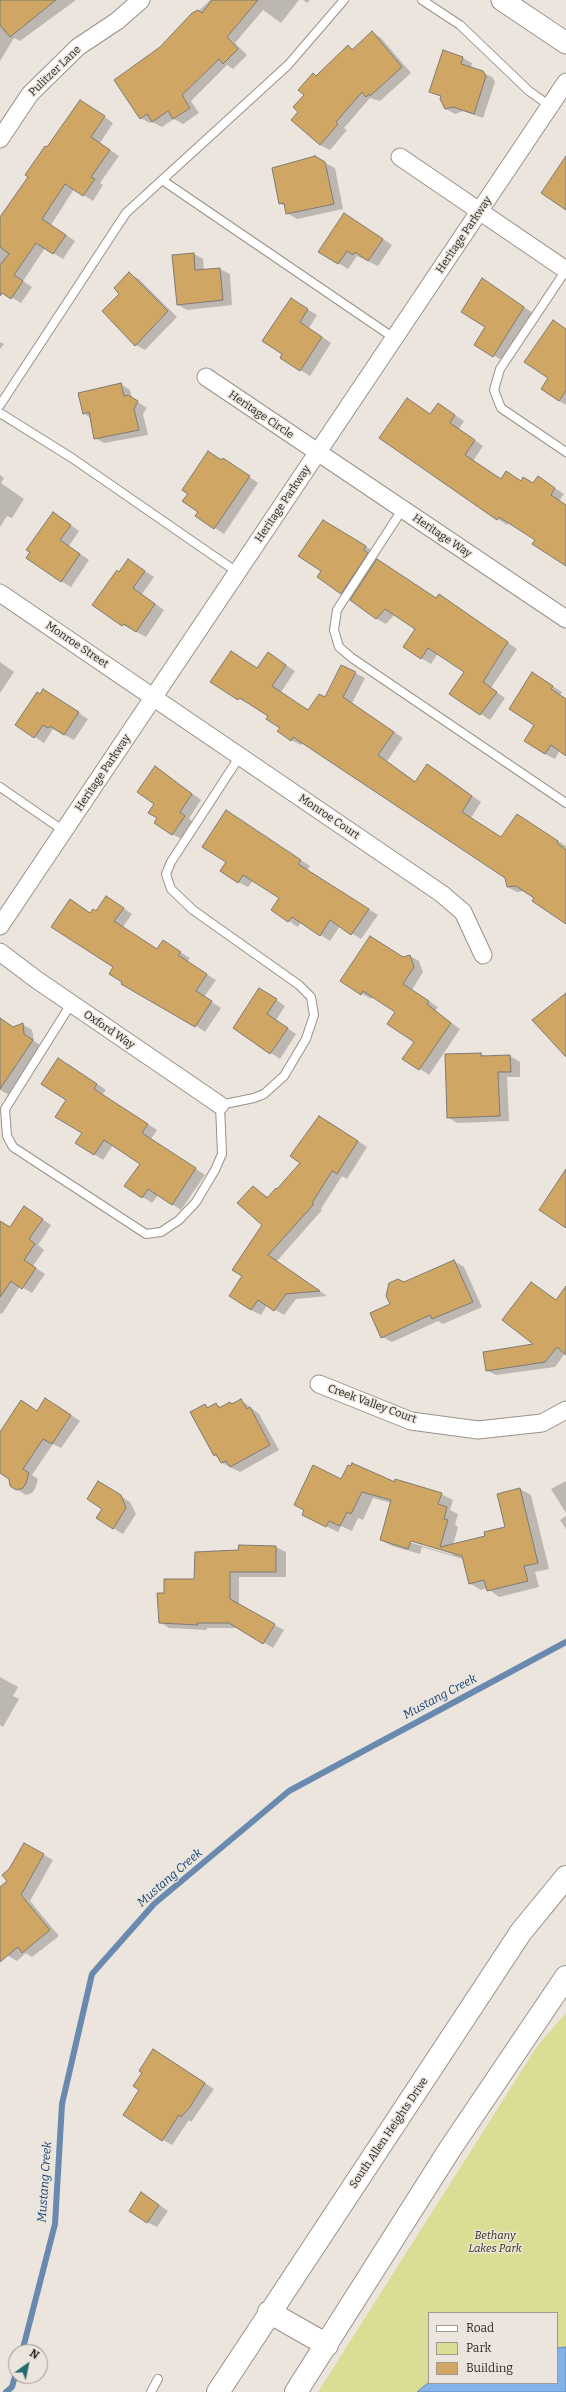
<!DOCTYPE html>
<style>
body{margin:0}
#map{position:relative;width:566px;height:2392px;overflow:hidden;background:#ebe5dd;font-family:Bitter,serif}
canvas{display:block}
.legend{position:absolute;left:428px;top:2312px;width:130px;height:72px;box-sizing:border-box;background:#ebe5dd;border:1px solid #9e9a93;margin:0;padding:5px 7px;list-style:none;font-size:12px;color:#2b2925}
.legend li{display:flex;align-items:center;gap:8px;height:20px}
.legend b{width:20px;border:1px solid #9e9a93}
.north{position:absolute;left:8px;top:2344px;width:40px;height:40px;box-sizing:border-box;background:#ebe5dd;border:1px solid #9e9a93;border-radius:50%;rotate:33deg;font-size:11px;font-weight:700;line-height:16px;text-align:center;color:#2b2925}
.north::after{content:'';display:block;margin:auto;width:14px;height:18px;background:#1f6b70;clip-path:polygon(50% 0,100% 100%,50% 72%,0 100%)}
</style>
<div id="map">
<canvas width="566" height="2392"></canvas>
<ul class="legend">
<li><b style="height:5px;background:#fff"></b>Road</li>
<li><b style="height:11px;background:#dade95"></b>Park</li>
<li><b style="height:11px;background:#cfa664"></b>Building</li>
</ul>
<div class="north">N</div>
</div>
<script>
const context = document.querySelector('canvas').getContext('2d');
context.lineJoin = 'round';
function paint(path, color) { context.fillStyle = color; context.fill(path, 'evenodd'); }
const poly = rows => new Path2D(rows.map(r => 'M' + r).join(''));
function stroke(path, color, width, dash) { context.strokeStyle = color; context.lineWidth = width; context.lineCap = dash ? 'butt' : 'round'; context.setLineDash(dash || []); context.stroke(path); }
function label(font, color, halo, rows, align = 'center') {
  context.font = font + ' Bitter,serif'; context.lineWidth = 3; context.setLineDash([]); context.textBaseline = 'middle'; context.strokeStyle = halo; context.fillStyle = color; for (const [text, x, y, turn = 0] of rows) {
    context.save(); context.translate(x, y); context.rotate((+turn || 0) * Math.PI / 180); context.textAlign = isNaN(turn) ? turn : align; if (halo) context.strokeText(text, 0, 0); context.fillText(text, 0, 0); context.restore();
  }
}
paint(poly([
 [566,2013,566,2392,318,2392,538,2045],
 [429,2313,557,2313,557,2383,429,2383]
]), '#dade95');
const water = poly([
 [566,2347,566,2392,417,2392,429,2382,557,2383,557,2348,566,2347]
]);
paint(water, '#83b2ea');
stroke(water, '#6989af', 1);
paint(poly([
 [0,0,76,0,20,41,14,38,0,61],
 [210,0,299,0,281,23,263,10,235,43,247,55,233,69,227,65,191,101,199,113,183,124,174,119,162,127,152,122,150,123,140,118,160,48],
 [303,0,310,0,307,3],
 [372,32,381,38,411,73,380,101,370,98,344,128,347,130,330,150,320,145,293,120,300,112,306,95,316,76,348,46,354,50],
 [463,58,472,63,471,68,492,77,495,82,483,118,463,111,455,114,446,109,442,97,430,91],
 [90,106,113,123,100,143,119,156,100,183,103,185,93,201,74,189,51,225,75,241,63,259,45,248,23,281,32,287,21,303,3,292,0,296,0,220,48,148],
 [325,163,335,168,343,209,297,219,287,213,286,207,280,203],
 [354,220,392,245,378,266,357,256,348,269,338,263],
 [194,254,203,259,204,270,220,269,230,274,232,305,187,310,178,305],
 [130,274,139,279,177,317,145,350,136,345,121,294],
 [482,279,533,313,503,361,475,344,486,326],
 [300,305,317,315,309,328,331,343,310,376,282,358],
 [566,329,566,405,559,401,549,378],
 [0,342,4,344,0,349],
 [121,384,130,390,132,398,147,408,143,414,148,435,104,443,95,438,91,418,83,413],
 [438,404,464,421,459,429,483,446,473,461,501,479,533,484,547,483,564,494,559,501,566,506,566,565,536,540,509,522,507,525,498,519,381,438,431,415],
 [209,452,232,465,258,483,224,534,197,516,200,512,189,494],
 [0,475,4,478,1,483,24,499,12,518,7,516,0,527],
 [62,519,79,531,69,546,89,560,71,587,61,581,31,552],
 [333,526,375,552,372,556,376,559,437,599,448,601,517,649,491,688,505,698,490,720,450,694,465,671,438,653,431,664,421,658,417,629,395,614,386,624,377,619,342,593,322,571],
 [137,566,154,577,142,594,164,610,146,637,123,625,120,573],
 [277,659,295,671,281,692,309,711,355,673,365,678,352,703,403,738,387,761,416,782,428,765,437,770,481,802,471,818,502,838,526,821,566,846,566,923,525,891,517,892,507,887,506,877,303,742,301,745,291,740,269,716,211,682,258,669],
 [0,662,14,672,0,693],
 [541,679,562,692,560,695,566,699,566,754,560,750,555,759,545,754,535,725],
 [40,695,53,696,88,719,74,740,53,729,44,743,16,725],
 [164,773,201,800,189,818,193,822,182,839,172,834,158,818,155,803],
 [227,811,310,866,307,870,378,915,361,939,340,926,330,941,301,922,298,927,272,910,280,898,253,880,248,887,238,882,227,862],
 [116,903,132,914,123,927,158,950,172,947,190,958,187,962,216,980,204,997,221,1008,205,1032,115,967,91,914],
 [410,956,419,961,423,972,412,990,438,1007,435,1011,460,1029,429,1075,404,1058,415,1042,396,1012,373,996,371,999,341,981],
 [268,994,285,1006,276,1020,296,1034,280,1059,234,1027],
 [0,1018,14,1028,22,1024,32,1030,34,1041,42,1046,9,1095,0,1090],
 [481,1054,487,1057,510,1056,520,1062,520,1077,507,1077,509,1121,457,1123,448,1117],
 [68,1064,106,1090,102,1095,157,1130,151,1139,205,1175,181,1210,158,1195,152,1203,126,1186,141,1163,113,1145,103,1160,94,1154,67,1100],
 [329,1122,367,1147,347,1179,342,1176,321,1209,322,1210,277,1261,327,1296,296,1299,284,1315,267,1305,261,1315,251,1310,244,1276,263,1225,254,1187,268,1197,278,1190,302,1163],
 [33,1213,51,1225,38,1245,44,1250,33,1266,45,1274,32,1293,20,1286,2,1314,0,1313,0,1231,10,1228],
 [454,1261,464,1267,482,1307,443,1324,438,1321,392,1342,382,1337,391,1305,404,1283],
 [531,1283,557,1301,566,1299,566,1352,555,1367,496,1375,486,1370,536,1345],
 [46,1399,80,1421,61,1448,53,1444,32,1475,38,1479,35,1489,32,1493,26,1495,16,1489,10,1479,0,1472,0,1433,37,1412],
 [241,1400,259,1414,279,1450,240,1472,222,1463,215,1455,205,1405,210,1408,216,1404,221,1407],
 [341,1480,395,1484,441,1494,453,1500,450,1510,458,1514,455,1525,458,1527,453,1545,486,1537,506,1528,520,1489,531,1495,549,1569,535,1572,539,1587,499,1597,487,1588,481,1590,469,1583,463,1559,422,1547,420,1554,392,1546,381,1540,391,1503,373,1498,363,1520,358,1518,352,1531,341,1526,338,1532,303,1515,305,1511,295,1505],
 [406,1539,450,1552,453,1555,405,1541],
 [566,1481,566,1513,551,1489],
 [108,1488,130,1502,136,1514,123,1534,113,1528,103,1508],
 [566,1516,566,1529,560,1520],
 [240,1546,276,1547,286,1552,286,1577,239,1577,239,1606,284,1630,273,1648,239,1628,207,1628,207,1630,169,1628,160,1622,165,1594,195,1580,239,1551],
 [0,1677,18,1687,13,1696,19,1699,3,1727,0,1725],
 [24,1844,53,1860,30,1901,59,1936,32,1957,26,1953,17,1961,7,1955,0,1947,0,1888,8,1882,10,1870],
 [163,2055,214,2089,191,2122,189,2120,172,2145,163,2140],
 [151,2199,168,2211,157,2227,147,2222]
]), '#0003');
stroke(poly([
 [22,2352,55,2224,62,2104,92,1974,154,1904,289,1791,566,1642],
 [6,2392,12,2387,16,2373]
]), '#6989af', 6);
const building = poly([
 [0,0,56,0,10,37,0,25,0,0],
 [212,0,258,0,227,37,238,49,223,64,219,59,182,95,190,108,173,119,168,111,152,122,147,114,140,119,114,80,160,47,192,13,198,10,202,13,212,0],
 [372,31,402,67,370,96,369,94,366,97,362,92,336,122,338,124,320,145,291,120,298,112,293,107,304,95,298,90,313,73,316,76,348,45,352,50,372,31],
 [443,50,463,57,461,64,483,71,486,76,474,114,453,107,445,109,440,99,441,96,429,92,443,50],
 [80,100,105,116,91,137,110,150,91,177,95,179,83,196,65,184,42,219,66,235,53,254,36,243,14,275,23,281,11,299,2,293,0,296,0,265,9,254,0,247,0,217,28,177,25,175,45,146,47,147,80,100],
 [315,156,325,162,334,204,286,214,284,203,279,204,272,168,315,156],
 [566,156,566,210,541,193,566,156],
 [344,213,383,239,368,261,355,252,353,255,347,251,338,264,318,252,344,213],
 [194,253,195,270,220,268,223,300,177,305,172,255,194,253],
 [129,272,168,311,135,346,102,311,119,294,114,288,129,272],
 [482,278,524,307,493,357,474,345,485,327,461,312,482,278],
 [291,298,308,309,300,322,322,337,300,371,280,358,282,354,262,341,291,298],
 [553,320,566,329,566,391,559,401,541,389,548,378,524,362,553,320],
 [121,383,124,396,128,395,138,401,134,409,139,430,94,439,89,412,83,414,78,393,121,383],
 [407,398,430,414,438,403,455,415,450,423,475,440,465,455,501,479,506,471,521,481,523,477,533,483,538,476,555,488,551,495,566,505,566,566,532,544,535,540,499,517,497,520,379,438,407,398],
 [208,451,221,460,223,458,250,476,214,529,195,516,198,512,182,501,188,494,182,490,208,451],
 [53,512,71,525,60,540,80,554,61,582,26,558,30,552,26,550,53,512],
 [323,520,366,546,364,550,368,553,341,594,317,577,321,571,298,556,323,520],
 [128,559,145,571,133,588,155,604,136,632,124,624,122,626,92,605,117,570,119,572,128,559],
 [377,559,436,598,439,594,508,642,483,682,497,692,480,715,449,694,464,672,428,648,421,659,403,647,415,629,385,609,376,619,350,600,377,559],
 [231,651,257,668,268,652,286,665,272,686,308,710,319,694,325,697,341,665,356,672,343,697,394,732,378,755,415,782,427,764,472,796,462,812,501,837,517,814,558,841,557,843,566,850,566,924,532,901,534,898,516,886,507,887,505,878,466,852,293,737,291,741,277,731,280,728,266,719,268,716,240,698,238,700,210,682,231,651],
 [532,672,553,686,551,689,566,699,566,756,551,745,545,754,524,741,534,725,509,709,532,672],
 [43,689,79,712,64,735,50,726,48,728,43,725,34,738,15,725,37,692,40,694,43,689],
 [155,766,192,794,180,812,185,816,172,835,154,823,157,818,148,813,154,804,137,792,155,766],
 [226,810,301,860,298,864,369,909,351,935,330,920,320,936,292,917,288,922,271,910,279,898,243,875,238,883,220,871,226,862,202,847,226,810],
 [106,896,124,908,114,921,157,949,163,940,181,952,178,955,207,974,196,991,212,1001,195,1027,121,984,122,982,109,974,113,967,51,927,70,899,90,913,93,909,96,911,106,896],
 [370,936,403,957,410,955,414,967,403,984,429,1001,427,1004,451,1023,419,1070,402,1059,414,1042,387,1024,395,1012,363,991,361,995,340,981,370,936],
 [259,988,277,999,267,1014,288,1028,270,1054,233,1028,259,988],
 [566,993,566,1057,532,1020,566,993],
 [0,1018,13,1027,23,1023,24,1034,33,1040,0,1089,0,1018],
 [481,1053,481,1056,510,1055,511,1072,498,1072,500,1116,447,1118,445,1054,481,1053],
 [58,1058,97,1084,94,1089,148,1124,142,1133,196,1168,172,1205,148,1189,142,1198,124,1186,140,1164,104,1140,94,1155,75,1143,82,1133,55,1117,66,1100,41,1084,58,1058],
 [319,1116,358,1141,337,1174,332,1171,312,1203,314,1204,268,1255,320,1291,286,1294,274,1311,258,1300,251,1310,229,1296,242,1276,232,1270,262,1225,237,1203,253,1186,267,1198,276,1188,277,1189,300,1163,290,1156,319,1116],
 [566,1169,566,1228,539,1210,566,1169],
 [24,1206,43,1219,29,1239,35,1244,24,1260,36,1268,22,1289,11,1281,0,1297,0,1221,10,1227,24,1206],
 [454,1260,473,1302,432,1319,430,1315,381,1338,370,1313,390,1304,386,1296,389,1283,398,1279,404,1282,454,1260],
 [531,1282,556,1300,566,1286,566,1355,557,1347,545,1362,486,1371,483,1352,533,1344,502,1320,531,1282],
 [45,1398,71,1415,52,1444,43,1439,23,1469,29,1473,26,1483,23,1488,16,1490,10,1486,9,1479,0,1473,0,1432,21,1400,37,1411,45,1398],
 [241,1399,247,1409,250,1407,270,1445,230,1467,226,1461,221,1463,216,1454,214,1456,190,1412,205,1404,207,1408,216,1403,219,1408,230,1402,232,1404,241,1399],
 [352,1463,395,1482,395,1479,442,1493,438,1504,447,1507,444,1519,448,1520,440,1547,485,1536,484,1532,505,1527,497,1494,520,1488,538,1563,524,1566,528,1581,487,1591,484,1580,469,1584,462,1556,411,1541,408,1549,380,1540,391,1500,362,1492,351,1514,347,1512,340,1526,329,1521,326,1527,302,1515,304,1510,294,1505,313,1465,341,1479,348,1465,351,1466,352,1463],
 [98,1481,121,1495,126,1508,113,1529,96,1518,102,1509,87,1499,98,1481],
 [239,1545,276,1546,276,1572,230,1572,230,1599,275,1624,263,1644,229,1623,197,1623,198,1625,159,1623,157,1593,164,1593,164,1579,194,1579,195,1552,238,1550,239,1545],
 [24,1843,44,1854,21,1895,50,1930,22,1953,18,1947,0,1962,0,1887,7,1881,2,1875,9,1869,24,1843],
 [153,2049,205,2083,190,2107,181,2117,179,2115,162,2141,123,2115,139,2090,133,2086,142,2073,139,2071,153,2049],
 [141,2192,159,2205,147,2223,129,2211,141,2192]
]);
paint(building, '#cfa664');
stroke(building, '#7f7a72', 1);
const service = poly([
 [422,0,460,25,529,91,550,106],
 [162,180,394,338],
 [566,270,500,369,494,390,501,408,566,452],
 [0,405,126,213,288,65,344,0],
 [0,413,72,458,237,572],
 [402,510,337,610,334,630,339,647,352,658,566,803],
 [0,787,64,831],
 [71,1004,5,1109,7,1136,13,1147,146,1234,161,1232,179,1220,196,1202,215,1170,222,1154,220,1105,254,1098,264,1094,284,1076,306,1039,314,1015,311,997,299,985,193,910,171,889,166,874,171,862,240,756],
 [151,2392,158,2379]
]);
const minor = poly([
 [0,139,30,94,78,47,117,21,141,0],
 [400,157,566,270],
 [206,377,566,619],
 [0,593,442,894,463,912,483,955],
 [0,926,566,82],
 [0,952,37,980,220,1105],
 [319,1384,411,1421,478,1430,542,1423,566,1410]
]);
const tertiary = poly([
 [502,0,566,43]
]);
const secondary = poly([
 [269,2312,327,2345],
 [218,2392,521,1932,566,1877],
 [296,2392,450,2149,566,1977]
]);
stroke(service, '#97928a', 10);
stroke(minor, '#97928a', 19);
stroke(tertiary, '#97928a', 23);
stroke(secondary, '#97928a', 24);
stroke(service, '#fff', 8);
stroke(minor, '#fff', 17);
stroke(tertiary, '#fff', 21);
stroke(secondary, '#fff', 22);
label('11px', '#2b2925', '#ebe5dd', [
 ["Pulitzer Lane",55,71,-44],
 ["Heritage Parkway",464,235,-56],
 ["Heritage Circle",261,415,34],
 ["Heritage Parkway",283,504,-56],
 ["Heritage Way",442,536,34],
 ["Monroe Street",77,645,34],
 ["Heritage Parkway",103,773,-56],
 ["Monroe Court",329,817,34],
 ["Oxford Way",109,1030,34],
 ["Creek Valley Court",372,1404,20],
 ["South Allen Heights Drive",389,2133,-56]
]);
label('italic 11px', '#303110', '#ebe5dd', [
 ["Bethany",495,2236],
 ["Lakes Park",495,2249]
]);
label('italic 12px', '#124275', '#ebe5dd', [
 ["Mustang Creek",440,1697,-28],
 ["Mustang Creek",170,1878,-41],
 ["Mustang Creek",45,2182,-86]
]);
</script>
